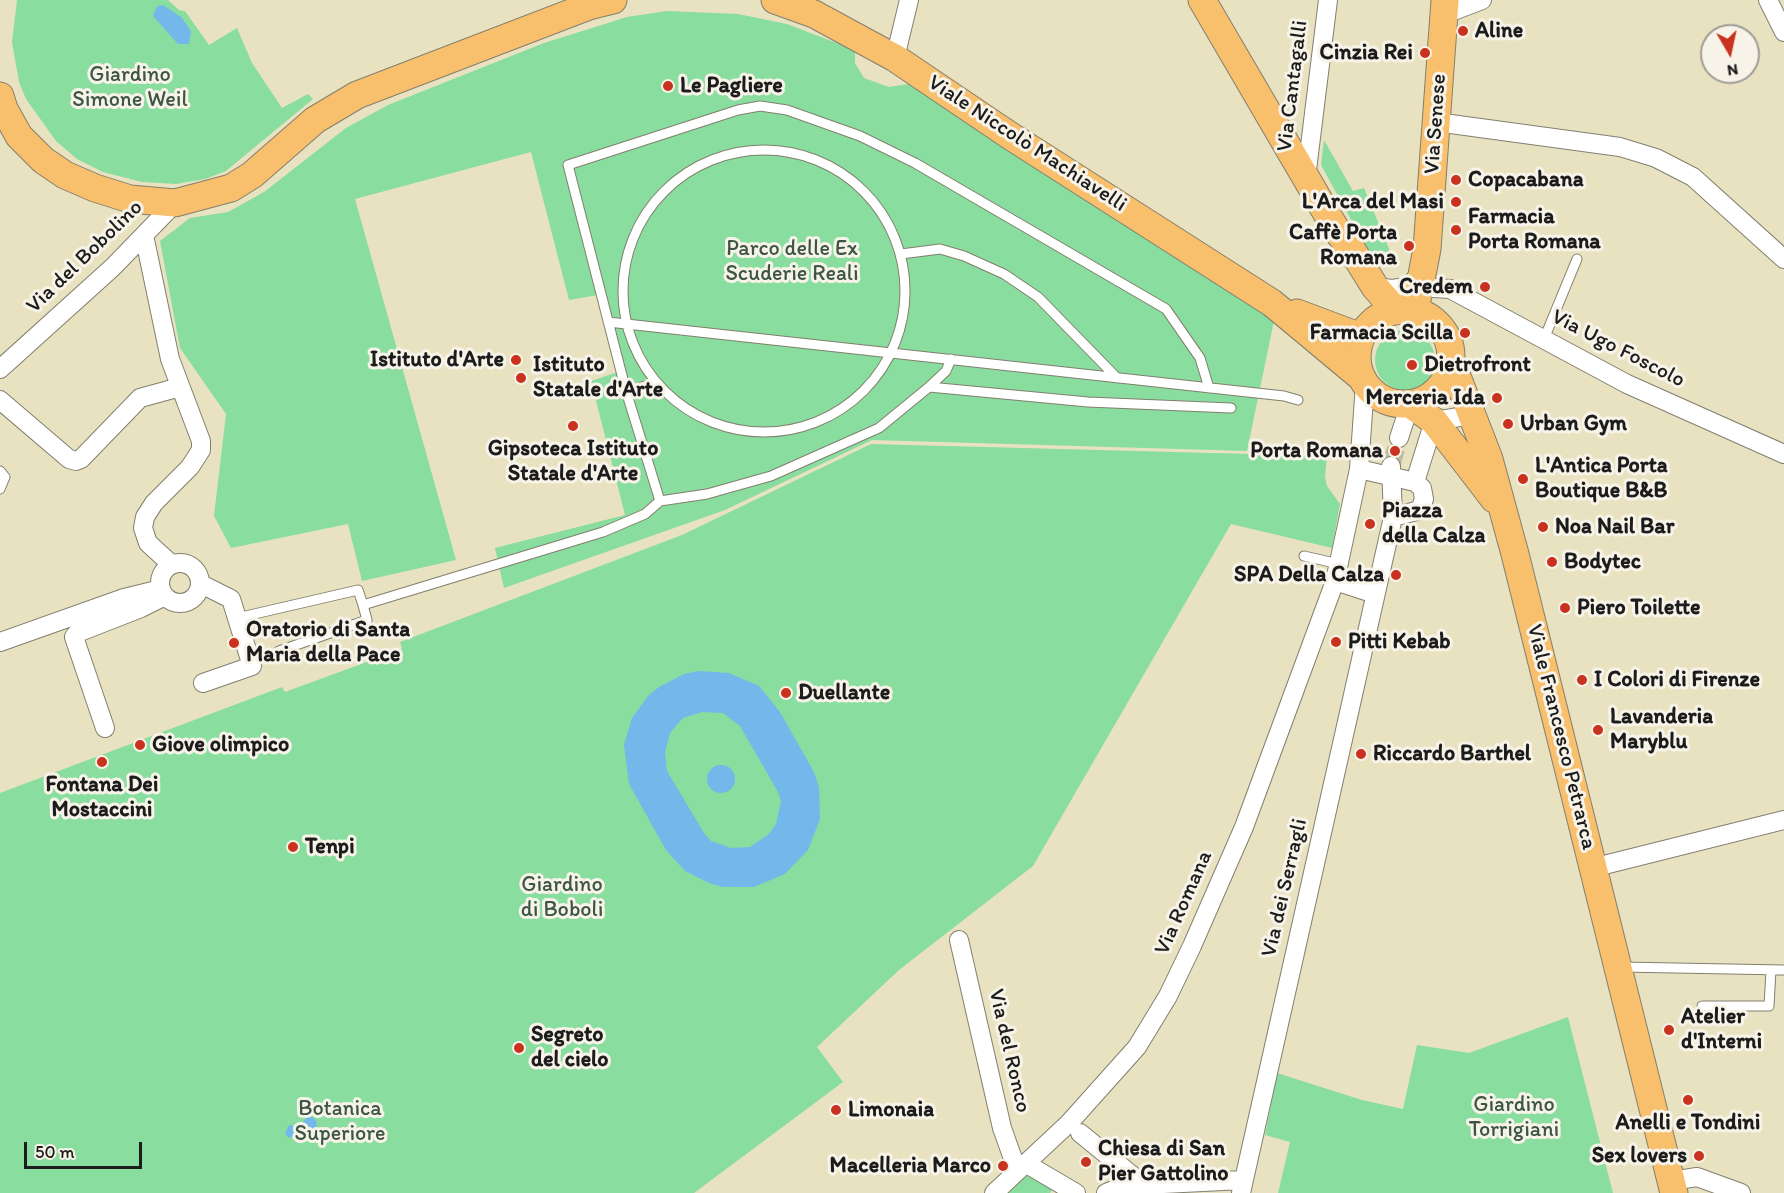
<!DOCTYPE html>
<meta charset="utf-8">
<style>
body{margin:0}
#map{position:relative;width:1784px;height:1193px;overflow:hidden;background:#e9e2c1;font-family:Itim,sans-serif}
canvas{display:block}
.north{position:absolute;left:1700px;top:24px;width:60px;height:60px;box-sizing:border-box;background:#f7f3e8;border:2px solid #9f9d96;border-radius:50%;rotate:171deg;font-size:16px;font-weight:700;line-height:24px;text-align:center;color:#1c1c1c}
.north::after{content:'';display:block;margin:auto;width:21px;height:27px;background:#c8321e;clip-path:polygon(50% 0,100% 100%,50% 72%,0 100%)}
.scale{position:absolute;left:24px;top:1142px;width:118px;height:27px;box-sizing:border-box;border:3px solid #1c1c1c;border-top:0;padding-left:8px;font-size:18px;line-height:21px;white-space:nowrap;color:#1c1c1c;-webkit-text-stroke:4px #f7f3e8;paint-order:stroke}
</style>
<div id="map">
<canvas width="1784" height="1193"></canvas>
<div class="north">N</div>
<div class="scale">50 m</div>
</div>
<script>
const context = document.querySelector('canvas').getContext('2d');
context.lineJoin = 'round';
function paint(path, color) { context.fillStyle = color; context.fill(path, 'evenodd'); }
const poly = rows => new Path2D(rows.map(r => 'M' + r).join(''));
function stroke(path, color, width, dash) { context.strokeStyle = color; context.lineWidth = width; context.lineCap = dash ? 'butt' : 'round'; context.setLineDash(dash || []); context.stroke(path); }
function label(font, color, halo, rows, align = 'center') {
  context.font = font + ' Itim,sans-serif'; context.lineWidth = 6; context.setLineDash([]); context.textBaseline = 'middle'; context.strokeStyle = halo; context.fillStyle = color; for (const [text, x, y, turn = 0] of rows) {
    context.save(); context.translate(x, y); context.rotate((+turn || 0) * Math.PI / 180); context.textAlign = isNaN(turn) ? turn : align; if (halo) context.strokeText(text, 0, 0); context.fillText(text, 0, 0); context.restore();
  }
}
paint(poly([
 [17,0,168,0,179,10,185,11,209,45,237,28,252,63,282,108,308,94,313,99,226,171,205,179,176,184,142,182,103,172,77,159,56,141,26,99,19,82,12,42],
 [667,11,738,14,787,24,855,50,855,63,864,78,889,87,909,84,1275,316,1247,451,872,440,725,510,504,588,495,548,625,515,591,381,618,372,598,295,569,300,531,152,355,199,456,560,362,581,348,524,231,548,214,516,226,414,180,348,160,241,190,218,228,212,264,192,346,128,388,105,544,43,627,17],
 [1324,140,1353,191,1364,188,1394,261,1377,267,1321,165],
 '1375 360a30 30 0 1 1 60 0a30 30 0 1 1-60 0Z',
 [871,444,1327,456,1325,476,1327,486,1340,504,1332,548,1231,524,1033,866,899,970,817,1047,843,1082,694,1193,0,1193,0,793,282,687,285,692,402,649,400,642,682,535],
 [1568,1017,1613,1193,1278,1193,1290,1142,1265,1135,1277,1073,1362,1100,1403,1109,1417,1045,1469,1053],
 [1026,1175,1054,1187,1050,1193,1003,1193]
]), '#88dd9f');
paint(poly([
 [163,5,181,17,187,25,191,32,189,44,178,44,153,16,157,6],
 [698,671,729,673,759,686,780,712,814,772,819,787,820,819,808,850,785,874,754,887,723,887,709,883,685,871,666,850,629,784,624,745,632,718,648,696,659,687,684,674],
 [702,712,723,713,740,726,778,792,781,801,776,824,769,834,750,847,731,848,711,841,704,833,667,771,665,752,670,733,683,718],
 '707 779a14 14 0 1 1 28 0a14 14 0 1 1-28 0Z',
 [309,1115,316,1120,317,1126,310,1135,299,1133,289,1138,285,1134,288,1126,291,1125,297,1128]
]), '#73b8ea');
stroke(poly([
 [1391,466,1399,438]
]), '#c0baa0', 18, [18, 9]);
const service = poly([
 '623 291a141 141 0 1 1 282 0a141 141 0 1 1-282 0Z',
 [901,254,940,249,964,256,1004,274,1038,297,1117,378],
 [608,322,1284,396,1298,400],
 [1544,339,1577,259],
 [660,387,649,385,626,391,660,501,707,494,771,476,879,428,929,387,946,371,951,359],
 [929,387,1088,402,1231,408],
 [626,391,568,165,738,110,760,106,787,110,860,136,915,163,1166,309,1200,358,1209,388],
 [0,471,5,477,0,489],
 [1304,556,1339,564],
 [237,618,358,590,363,605,603,532,645,514,660,501],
 [279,651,367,620,363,605],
 [1620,967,1784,970],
 [1702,1006,1769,1006,1771,970]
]);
const minor = poly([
 [1768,0,1784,32],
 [1443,15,1482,0],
 [895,58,909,0],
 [1436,122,1620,147,1656,158,1693,177,1784,259],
 [1306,178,1328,0],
 [144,235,170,359,201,441,201,450,190,467,154,503,145,517,143,528,148,543,171,564],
 [1375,287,1392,289,1407,287,1423,272],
 [1433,288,1450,289,1627,384,1784,454],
 [0,369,113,267,175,203],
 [0,400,69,459,76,461,81,459,140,398,180,387],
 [1399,438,1410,404],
 [1359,469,1415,482,1422,488,1424,499,1420,510,1393,517],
 [1415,482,1434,421,1472,415],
 '160 583a20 20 0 1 1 40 0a20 20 0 1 1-40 0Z',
 [1335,581,1375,594],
 [201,584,231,599,252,666,203,683],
 [0,642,124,598,161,589],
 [105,728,74,637,77,633,141,608,165,596],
 [1592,868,1784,820],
 [959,940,1002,1128,1017,1170],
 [1080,1133,1144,1185],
 [1025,1163,1076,1193],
 [1671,1181,1697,1177,1741,1193],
 [994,1193,1069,1123,1137,1047,1168,996,1192,946,1244,827,1335,581,1359,469,1365,384],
 [1106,1193,1123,1186,1243,1180],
 [1241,1193,1393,517,1391,466]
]);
const primary = poly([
 [775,0,814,14,895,58,1009,135,1272,303,1362,378],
 [1202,0,1337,231,1352,250,1375,287,1396,311],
 [0,96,4,109,19,136,43,160,65,175,95,188,130,199,175,203,231,188,252,175,315,120,357,95,589,6,613,0],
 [1405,309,1417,300,1427,249,1445,0],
 '1357 357a47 47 0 1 1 94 0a47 47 0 1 1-94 0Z',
 [1297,313,1361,337],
 [1451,361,1489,459,1515,554,1674,1193],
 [1410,404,1434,421,1494,499]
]);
stroke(service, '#827f6e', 11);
stroke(minor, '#827f6e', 20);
stroke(primary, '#827f6e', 29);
stroke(service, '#fff', 9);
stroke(minor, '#fff', 18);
stroke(primary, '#f8bf6c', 27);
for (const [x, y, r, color] of [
 [1463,31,6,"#c8321e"],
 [1425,53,6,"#c8321e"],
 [668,86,6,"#c8321e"],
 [1456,180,6,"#c8321e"],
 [1456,202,6,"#c8321e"],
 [1456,230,6,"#c8321e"],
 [1409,246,6,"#c8321e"],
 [1485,287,6,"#c8321e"],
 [1465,333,6,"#c8321e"],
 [516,360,6,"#c8321e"],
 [1412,365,6,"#c8321e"],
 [521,378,6,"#c8321e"],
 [1497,398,6,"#c8321e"],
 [1508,424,6,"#c8321e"],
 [573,426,6,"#c8321e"],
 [1395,451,6,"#c8321e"],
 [1523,479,6,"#c8321e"],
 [1370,524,6,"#c8321e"],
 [1543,527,6,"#c8321e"],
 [1552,562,6,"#c8321e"],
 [1396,575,6,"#c8321e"],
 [1565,608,6,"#c8321e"],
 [1336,642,6,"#c8321e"],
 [234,643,6,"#c8321e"],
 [1582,680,6,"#c8321e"],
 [786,693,6,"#c8321e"],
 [1598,730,6,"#c8321e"],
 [140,745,6,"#c8321e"],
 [1361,754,6,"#c8321e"],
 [102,762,6,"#c8321e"],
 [293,847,6,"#c8321e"],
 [1669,1030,6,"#c8321e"],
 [519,1048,6,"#c8321e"],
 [1688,1100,6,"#c8321e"],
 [836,1110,6,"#c8321e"],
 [1699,1156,6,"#c8321e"],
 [1086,1162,6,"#c8321e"],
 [1003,1166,6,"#c8321e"]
]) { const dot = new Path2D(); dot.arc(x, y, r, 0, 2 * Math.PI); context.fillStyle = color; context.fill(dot); stroke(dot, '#f7f3e8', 2); }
label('bold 22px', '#1c1c1c', '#f7f3e8', [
 ["Aline",1475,31],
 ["Cinzia Rei",1413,53,"right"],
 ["Le Pagliere",680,86],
 ["Copacabana",1468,180],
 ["L'Arca del Masi",1444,202,"right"],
 ["Farmacia",1468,217],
 ["Porta Romana",1468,242],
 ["Caffè Porta",1397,233,"right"],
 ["Romana",1397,258,"right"],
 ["Credem",1473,287,"right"],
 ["Farmacia Scilla",1453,333,"right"],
 ["Istituto d'Arte",504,360,"right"],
 ["Istituto",533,365],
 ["Statale d'Arte",533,390],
 ["Dietrofront",1424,365],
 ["Merceria Ida",1485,398,"right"],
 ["Urban Gym",1520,424],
 ["Gipsoteca Istituto",573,449,"center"],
 ["Statale d'Arte",573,474,"center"],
 ["Porta Romana",1383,451,"right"],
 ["L'Antica Porta",1535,466],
 ["Boutique B&B",1535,491],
 ["Piazza",1382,511],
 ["della Calza",1382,536],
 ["Noa Nail Bar",1555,527],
 ["Bodytec",1564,562],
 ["SPA Della Calza",1384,575,"right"],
 ["Piero Toilette",1577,608],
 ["Oratorio di Santa",246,630],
 ["Maria della Pace",246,655],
 ["Pitti Kebab",1348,642],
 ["I Colori di Firenze",1594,680],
 ["Duellante",798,693],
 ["Lavanderia",1610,717],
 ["Maryblu",1610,742],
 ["Giove olimpico",152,745],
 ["Riccardo Barthel",1373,754],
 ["Fontana Dei",102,785,"center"],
 ["Mostaccini",102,810,"center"],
 ["Tenpi",305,847],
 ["Atelier",1681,1017],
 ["d'Interni",1681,1042],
 ["Segreto",531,1035],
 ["del cielo",531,1060],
 ["Limonaia",848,1110],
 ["Anelli e Tondini",1688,1123,"center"],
 ["Chiesa di San",1098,1149],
 ["Pier Gattolino",1098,1174],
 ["Sex lovers",1687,1156,"right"],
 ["Macelleria Marco",991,1166,"right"]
], 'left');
label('22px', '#3c5643', '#f7f3e8', [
 ["Giardino",130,75],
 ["Simone Weil",130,100],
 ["Parco delle Ex",792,249],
 ["Scuderie Reali",792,274],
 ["Giardino",562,885],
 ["di Boboli",562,910],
 ["Giardino",1514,1105],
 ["Torrigiani",1514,1130],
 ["Botanica",340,1109],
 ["Superiore",340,1134]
]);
label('22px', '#1c1c1c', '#f7f3e8', [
 ["Via Cantagalli",1293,86,-83],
 ["Via Senese",1436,124,-86],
 ["Viale Niccolò Machiavelli",1027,144,33],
 ["Via del Bobolino",85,257,-44],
 ["Via Ugo Foscolo",1618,349,27],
 ["Viale Francesco Petrarca",1561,737,76],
 ["Via dei Serragli",1285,888,-77],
 ["Via Romana",1184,903,-66],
 ["Via del Ronco",1009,1051,77]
]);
</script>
